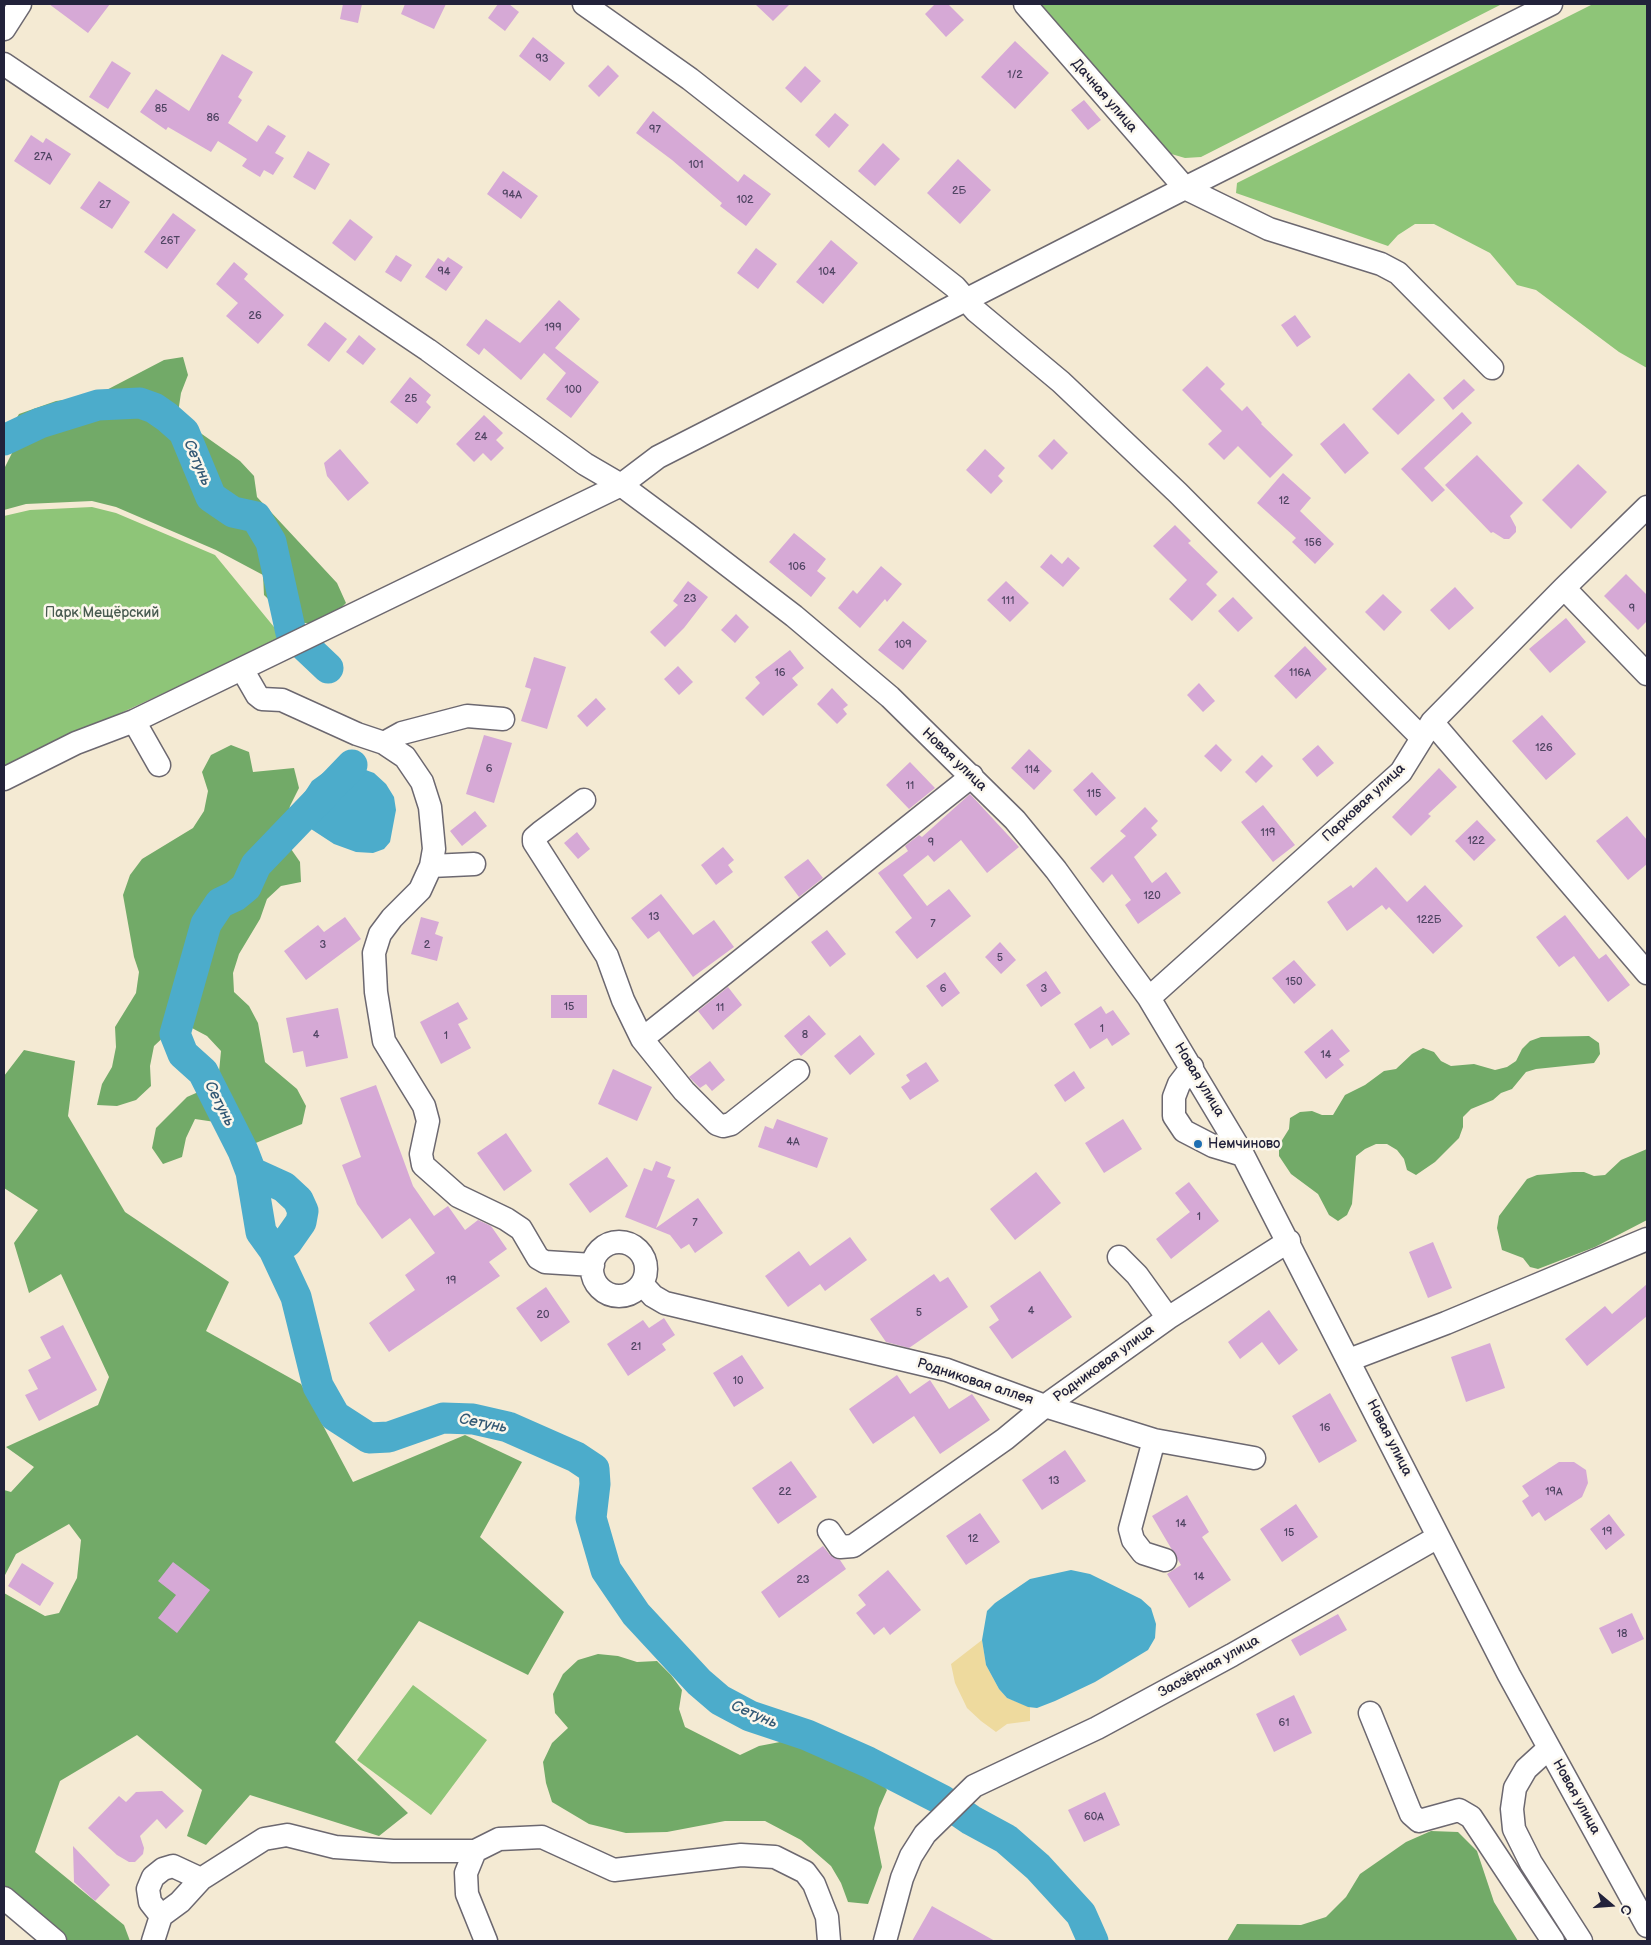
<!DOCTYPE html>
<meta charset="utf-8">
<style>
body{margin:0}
#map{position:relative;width:1651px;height:1945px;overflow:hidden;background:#f4ead3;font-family:"Balsamiq Sans",sans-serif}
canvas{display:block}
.frame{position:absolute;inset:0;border:5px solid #22223b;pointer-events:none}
.north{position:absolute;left:1586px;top:1880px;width:50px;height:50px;-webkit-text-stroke:4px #fbf7ec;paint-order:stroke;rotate:108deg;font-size:14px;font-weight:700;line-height:20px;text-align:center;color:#22223b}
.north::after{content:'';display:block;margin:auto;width:18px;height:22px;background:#22223b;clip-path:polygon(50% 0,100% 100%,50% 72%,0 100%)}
</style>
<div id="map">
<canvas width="1651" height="1945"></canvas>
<div class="frame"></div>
<div class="north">С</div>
</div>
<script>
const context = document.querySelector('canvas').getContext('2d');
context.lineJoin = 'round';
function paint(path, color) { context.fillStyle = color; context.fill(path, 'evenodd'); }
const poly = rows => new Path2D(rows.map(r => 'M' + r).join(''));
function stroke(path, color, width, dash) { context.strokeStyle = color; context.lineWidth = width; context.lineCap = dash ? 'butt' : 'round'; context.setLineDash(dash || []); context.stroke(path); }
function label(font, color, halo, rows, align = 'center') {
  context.font = font + ' "Balsamiq Sans",sans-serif'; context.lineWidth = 5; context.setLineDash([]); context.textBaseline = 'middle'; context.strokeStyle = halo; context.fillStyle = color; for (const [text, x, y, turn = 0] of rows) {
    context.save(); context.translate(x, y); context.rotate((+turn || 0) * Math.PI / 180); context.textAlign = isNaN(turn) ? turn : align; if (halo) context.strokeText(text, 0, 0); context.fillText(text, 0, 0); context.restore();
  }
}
paint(poly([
 [1041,4,1502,4,1201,157,1185,158,1168,153],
 [1593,4,1647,4,1647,368,1619,352,1536,290,1517,285,1490,253,1434,224,1415,224,1398,235,1388,246,1236,193,1237,183],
 [92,507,116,513,215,555,283,638,4,767,4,516,30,510],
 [413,1685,487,1740,431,1815,357,1760]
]), '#8ec578');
paint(poly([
 [183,357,188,375,181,393,178,413,192,427,240,461,254,476,257,497,337,583,346,603,332,617,312,623,293,623,264,595,263,575,216,550,116,507,92,501,26,504,4,510,4,469,13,451,9,431,19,414,56,401,95,396,164,360],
 [231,745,249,752,253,772,294,768,299,788,290,806,285,826,289,846,300,862,301,882,281,886,267,899,260,919,239,954,233,973,234,992,249,1006,258,1023,265,1062,297,1089,306,1106,302,1124,246,1147,215,1122,195,1119,186,1138,182,1157,163,1164,152,1148,156,1128,187,1097,205,1089,219,1072,221,1051,207,1036,190,1027,169,1032,154,1046,150,1066,151,1086,136,1100,117,1106,97,1105,102,1084,112,1067,116,1047,115,1027,136,993,139,972,134,957,123,895,130,875,142,859,193,828,204,811,208,791,202,772,211,755],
 [1589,1036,1599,1043,1600,1054,1594,1063,1536,1069,1526,1072,1512,1089,1501,1093,1493,1100,1471,1109,1463,1117,1463,1127,1459,1138,1435,1162,1416,1175,1407,1170,1404,1159,1397,1150,1387,1144,1376,1144,1365,1149,1356,1156,1352,1204,1347,1215,1338,1221,1329,1215,1318,1194,1291,1174,1279,1156,1279,1145,1289,1129,1290,1118,1300,1112,1312,1111,1322,1115,1333,1115,1345,1095,1365,1085,1384,1071,1396,1069,1412,1054,1423,1048,1434,1052,1441,1061,1451,1066,1474,1064,1495,1070,1507,1067,1516,1061,1522,1049,1530,1041,1541,1037],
 [24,1050,75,1061,68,1116,125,1212,229,1282,206,1331,301,1384,353,1482,465,1435,522,1462,480,1537,564,1612,528,1675,419,1621,335,1742,408,1813,379,1836,250,1795,206,1845,187,1836,202,1790,137,1735,60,1781,35,1852,124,1925,130,1941,42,1941,4,1909,4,1593,45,1616,59,1613,77,1578,81,1540,69,1524,16,1554,4,1577,4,1490,11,1492,34,1467,6,1447,98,1405,109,1377,61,1274,29,1293,14,1243,38,1210,4,1188,4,1076],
 [1647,1149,1647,1220,1595,1247,1538,1269,1530,1267,1523,1258,1502,1250,1497,1228,1499,1216,1527,1179,1537,1175,1573,1172,1584,1172,1594,1176,1605,1175,1621,1160],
 [598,1654,618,1656,637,1662,657,1661,671,1675,682,1690,679,1709,685,1727,740,1755,759,1746,780,1742,801,1745,876,1775,887,1790,879,1808,874,1828,882,1867,868,1904,848,1902,841,1883,831,1866,801,1840,765,1821,725,1821,667,1832,626,1833,589,1824,552,1802,546,1783,543,1762,552,1743,568,1728,555,1713,553,1694,563,1674,578,1660],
 [1431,1831,1458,1832,1477,1851,1494,1902,1518,1941,1227,1941,1237,1924,1301,1925,1326,1917,1346,1897,1360,1874,1406,1842]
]), '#72aa68');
paint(poly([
 [982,1640,986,1665,999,1689,1007,1698,1030,1707,1030,1721,1007,1724,996,1732,981,1721,967,1708,955,1683,951,1664]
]), '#eeda9e');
paint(poly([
 [352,765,374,773,386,784,394,797,396,810,390,842,384,849,373,853,356,852,334,844,311,829,302,818,303,795,312,781,330,768],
 [1071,1570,1090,1574,1141,1599,1151,1608,1156,1624,1155,1638,1148,1650,1095,1682,1055,1701,1037,1708,1028,1707,1007,1698,999,1689,986,1665,982,1640,987,1611,995,1603,1030,1579]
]), '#4caccb');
stroke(poly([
 [4,440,40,423,98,405,140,403,154,408,167,417,184,432,211,497,233,512,256,517,271,542,291,633,328,668],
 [352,765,256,865,246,887,235,896,220,903,206,924,175,1034,183,1054,203,1072,243,1151,251,1172,261,1232,274,1250,296,1297,318,1386,335,1416,369,1438,389,1437,443,1418,473,1419,508,1427,576,1457,594,1469,595,1484,591,1518,606,1570,636,1614,699,1682,720,1700,750,1716,807,1735,868,1762,942,1800,971,1820,1006,1839,1038,1867,1081,1914,1093,1941],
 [251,1172,284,1187,298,1200,303,1211,301,1222,287,1242,274,1250]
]), '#4caccb', 31);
paint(poly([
 [49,4,110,4,88,33],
 [343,4,362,4,358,23,340,19],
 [405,4,446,4,434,29,401,14],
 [498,4,509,4,519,12,505,31,488,18],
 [755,4,790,4,773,21],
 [935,4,948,4,964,20,946,37,925,14],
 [533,37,565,63,550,81,519,56],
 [1015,41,1049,73,1015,109,981,77],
 [222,54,253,72,238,97,242,100,228,123,257,142,268,125,286,136,275,153,284,158,273,175,264,170,260,177,242,166,247,159,218,141,211,152,168,127,166,130,140,112,156,89,189,111],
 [112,61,131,73,108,109,89,97],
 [608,65,619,76,599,97,588,86],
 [805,66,821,81,801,103,785,88],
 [1084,100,1101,120,1088,130,1071,110],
 [653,111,738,182,744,174,771,194,746,226,720,206,722,203,672,160,636,133],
 [835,113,849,125,829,148,815,135],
 [31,135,43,143,46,138,71,154,50,185,14,161],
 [883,143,900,159,875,186,858,171],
 [308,151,330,164,315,190,293,177],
 [958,159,991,190,960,224,927,193],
 [503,171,538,196,521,219,487,194],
 [99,181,130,202,112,229,80,208],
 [173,213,196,230,167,269,144,252],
 [350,219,373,237,355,261,332,243],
 [831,240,858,263,823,304,796,282],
 [756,248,777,264,758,289,737,273],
 [396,255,412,265,401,282,385,272],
 [448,257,463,267,446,291,425,277,438,258,444,262],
 [234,262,248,274,244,279,284,315,258,344,226,316,238,303,216,284],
 [559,300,580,319,555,348,599,382,571,418,546,399,566,373,544,353,521,380,484,348,479,355,466,345,486,319,520,343],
 [1295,315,1311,337,1297,347,1281,325],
 [325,322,347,339,329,362,307,345],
 [359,335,376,349,363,365,346,352],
 [1207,366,1225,384,1220,389,1242,411,1247,406,1262,423,1261,424,1293,455,1270,478,1238,446,1224,460,1208,444,1222,431,1182,390],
 [1409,373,1435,400,1398,435,1372,409],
 [410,377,431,395,426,402,431,407,417,424,390,402],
 [1464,379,1475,390,1453,410,1443,398],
 [1462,412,1472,423,1424,468,1445,490,1432,502,1401,469],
 [484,415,503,433,496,440,504,448,491,461,483,453,474,462,456,444],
 [1344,423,1369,453,1345,474,1320,444],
 [1054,439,1068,453,1052,470,1038,456],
 [340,449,369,483,348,501,327,476,324,463],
 [985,449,1005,468,998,476,1003,481,991,494,966,470],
 [1477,455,1523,503,1510,516,1516,527,1516,532,1509,539,1504,539,1493,532,1491,533,1445,485],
 [1578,464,1607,492,1571,529,1542,500],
 [1283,473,1311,498,1300,511,1334,544,1315,564,1292,542,1296,538,1257,503],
 [1175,525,1191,541,1188,543,1218,572,1206,584,1217,595,1192,621,1169,599,1187,580,1153,546],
 [794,533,826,559,817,571,826,578,811,597,769,562],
 [1051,554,1062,564,1068,557,1080,568,1063,587,1040,567],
 [881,566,902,584,887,602,885,599,860,628,838,608,853,590,857,594],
 [1626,574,1647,595,1647,621,1638,630,1604,596],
 [688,581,708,597,684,628,665,647,650,632,678,605,673,601],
 [1006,581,1029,603,1010,622,987,600],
 [1455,587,1474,608,1449,630,1430,610],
 [1383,594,1402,612,1384,631,1365,612],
 [1233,597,1253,618,1238,632,1218,611],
 [736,614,749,627,735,643,721,630],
 [1566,618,1586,642,1550,673,1529,649],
 [903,621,927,641,903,670,878,650],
 [1305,646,1327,669,1296,699,1274,676],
 [790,650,804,668,792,678,798,685,763,716,745,698,760,683,755,677],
 [534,657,566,667,547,729,521,721,531,689,525,687],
 [678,666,693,682,679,695,664,679],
 [1199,683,1215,701,1203,712,1187,695],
 [832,688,848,705,843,709,847,714,837,724,817,704],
 [596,698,606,709,587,727,577,716],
 [1542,715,1576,754,1546,780,1512,741],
 [484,735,512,743,494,803,466,794],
 [1216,744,1232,760,1221,772,1204,756],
 [1318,745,1334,763,1317,777,1302,759],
 [1029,749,1052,771,1034,790,1011,768],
 [1262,755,1273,766,1256,783,1245,772],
 [910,762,935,788,909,809,886,785],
 [1439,768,1457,787,1428,814,1431,816,1411,836,1392,817],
 [1092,772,1116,798,1096,816,1073,790],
 [970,794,1019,847,987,873,961,840,934,862,928,855,903,875,927,906,949,889,971,916,917,959,895,932,912,918,878,873,908,851,905,846,919,835,922,837],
 [1263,805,1295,845,1273,862,1241,822],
 [1145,807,1158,821,1151,828,1157,835,1134,857,1152,883,1166,872,1181,893,1138,924,1125,905,1131,900,1112,874,1103,883,1090,868,1126,836,1120,831],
 [475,811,487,826,462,846,450,831],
 [1627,816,1647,840,1647,864,1628,880,1596,841],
 [1477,820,1496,840,1474,861,1455,841],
 [577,832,590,849,578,859,564,843],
 [723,847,734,860,728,865,733,872,716,885,701,865],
 [808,859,823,878,799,897,784,877],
 [1376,867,1407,902,1425,885,1463,926,1433,954,1389,907,1386,910,1382,905,1347,931,1327,902,1351,885,1353,888],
 [661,894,693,935,714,920,734,947,693,977,659,931,648,939,631,918],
 [1565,915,1599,959,1606,954,1630,985,1608,1002,1574,956,1559,967,1536,937],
 [345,917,361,939,306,980,284,951,318,925,324,932],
 [421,917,439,922,435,934,443,937,437,961,411,954],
 [827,930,846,954,830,967,811,942],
 [1000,942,1016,960,1001,974,985,957],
 [1294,960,1316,985,1294,1004,1272,978],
 [1046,971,1061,993,1041,1007,1026,985],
 [945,972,960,993,942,1007,926,986],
 [728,987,742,1005,713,1030,698,1011],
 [551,995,587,995,587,1018,551,1018],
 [458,1002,468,1019,458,1024,471,1048,441,1064,420,1022],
 [1101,1006,1106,1014,1113,1010,1130,1034,1112,1046,1107,1038,1090,1049,1074,1024],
 [338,1008,348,1058,306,1067,303,1051,293,1053,286,1018],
 [809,1015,826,1034,801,1056,784,1036],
 [1332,1029,1350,1051,1339,1059,1344,1065,1326,1079,1304,1052],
 [860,1035,875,1054,850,1075,834,1056],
 [710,1061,725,1080,712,1091,706,1084,700,1088,689,1077],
 [926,1062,939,1081,910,1100,901,1087,910,1081,906,1075],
 [613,1069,652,1087,637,1121,598,1104],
 [1074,1071,1085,1088,1065,1102,1054,1085],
 [376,1085,413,1186,434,1216,448,1206,465,1230,478,1220,491,1226,507,1249,489,1262,500,1276,389,1352,369,1323,415,1290,405,1275,435,1253,410,1218,382,1239,357,1204,342,1165,361,1157,340,1098],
 [777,1119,828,1138,817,1168,758,1147,765,1126,773,1129],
 [1123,1119,1142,1149,1104,1173,1085,1143],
 [506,1133,532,1171,504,1191,477,1153],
 [607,1157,628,1186,590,1213,569,1184],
 [656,1161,671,1167,667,1177,675,1180,656,1228,698,1198,723,1233,695,1253,689,1244,681,1249,670,1235,625,1217,644,1168,652,1171],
 [1036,1172,1061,1203,1015,1240,990,1209],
 [1189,1182,1219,1221,1171,1259,1156,1239,1190,1212,1175,1193],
 [850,1237,867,1260,825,1291,820,1284,788,1307,765,1276,799,1251,810,1266],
 [1433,1242,1452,1288,1428,1298,1409,1252],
 [1040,1271,1072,1317,1012,1359,989,1327,999,1320,990,1306],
 [934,1274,940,1282,948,1277,968,1307,909,1348,886,1342,870,1319],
 [1647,1284,1647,1316,1587,1366,1565,1339,1605,1306,1612,1314],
 [546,1287,570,1322,541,1342,516,1308],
 [1269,1310,1298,1350,1279,1365,1262,1342,1240,1359,1228,1342],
 [664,1318,675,1335,662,1344,666,1350,628,1376,607,1344,643,1320,649,1328],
 [63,1325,97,1390,39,1421,25,1395,38,1389,28,1370,51,1358,40,1337],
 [1490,1343,1505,1388,1466,1402,1451,1357],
 [742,1355,764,1388,734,1407,713,1373],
 [897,1375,910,1394,930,1380,949,1409,972,1394,990,1420,940,1454,914,1416,873,1444,849,1409],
 [1330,1393,1357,1441,1319,1463,1292,1416],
 [1065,1450,1086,1481,1042,1510,1022,1480],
 [791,1461,817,1497,778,1524,752,1488],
 [1559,1462,1574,1462,1586,1470,1588,1483,1582,1497,1545,1521,1539,1512,1532,1517,1522,1501,1529,1496,1522,1486],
 [1187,1495,1209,1532,1202,1537,1231,1580,1189,1608,1167,1574,1181,1565,1152,1516],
 [1296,1504,1318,1537,1282,1562,1260,1529],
 [980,1513,1000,1542,966,1565,946,1536],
 [1609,1514,1625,1535,1606,1550,1590,1529],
 [823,1546,830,1555,840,1560,846,1569,779,1618,761,1592],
 [173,1562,210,1590,177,1633,158,1618,176,1595,158,1581],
 [22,1563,54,1583,40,1606,8,1586],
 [888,1570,921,1610,890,1635,884,1627,874,1635,856,1613,866,1605,858,1595],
 [1632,1613,1644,1639,1612,1654,1599,1628],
 [1338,1614,1347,1630,1300,1656,1291,1640],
 [1294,1695,1312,1733,1274,1752,1256,1714],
 [162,1791,184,1811,166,1829,157,1819,140,1836,144,1848,143,1854,135,1862,129,1862,117,1855,88,1828,119,1796,126,1802,136,1792],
 [1105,1792,1120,1825,1084,1842,1068,1810],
 [73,1846,110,1885,95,1901,74,1882],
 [932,1906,995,1941,912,1941]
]), '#d6a9d6');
const minor = poly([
 [584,4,690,79,955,287,976,311,1061,382,1178,493,1422,738],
 [1025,4,1185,188,1269,229,1381,264,1398,273,1492,368],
 [4,29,20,4],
 [4,64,428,350,585,464,621,485,687,534,794,616,890,697,1015,820,1056,870,1149,998,1243,1155,1509,1675,1647,1926],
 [1564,588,1647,674],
 [242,669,257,695,262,699,282,700,357,734,384,743,405,757,422,782,430,807,434,849,431,866,420,890,392,918,380,934,374,953,376,992,384,1041,424,1106,428,1121,421,1154,423,1165,458,1196,506,1219,521,1229,538,1258,545,1262,593,1265],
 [134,721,159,765],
 [1432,722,1647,973],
 [384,743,402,733,467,716,503,719],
 [4,779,76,743,134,721,621,485,658,457,1185,188,1551,4],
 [584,800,541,832,534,838,534,842,607,956,623,1000,642,1039,684,1091,717,1124,723,1126,731,1124,798,1071],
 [431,866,474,864],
 [1149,998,1401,772,1432,722,1564,588,1647,507],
 [642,1039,972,776],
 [1192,1067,1179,1084,1174,1097,1174,1116,1184,1131,1213,1146,1243,1155],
 '592 1269a27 27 0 1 1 54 0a27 27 0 1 1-54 0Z',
 [1119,1257,1137,1275,1168,1318],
 [642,1284,653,1296,665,1303,947,1370,1045,1406,1154,1440,1254,1458],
 [1349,1360,1446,1323,1647,1239],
 [1154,1440,1130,1529,1133,1540,1143,1553,1165,1560],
 [829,1531,840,1547,853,1546,1005,1439,1045,1406,1168,1318,1289,1241],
 [1370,1713,1411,1814,1419,1821,1459,1810,1471,1817,1553,1941],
 [1549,1748,1526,1769,1515,1788,1512,1809,1514,1829,1531,1863,1581,1941],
 [475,1851,466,1873,467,1894,486,1941],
 [4,1898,55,1941],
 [161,1916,150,1902,148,1889,153,1877,163,1869,173,1866,201,1879],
 [153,1941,161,1916,180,1902,201,1879,264,1839,287,1835,335,1847,393,1851,475,1851,499,1839,542,1837,614,1870,741,1855,775,1857,805,1872,814,1884,827,1917,829,1941],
 [885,1941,902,1878,911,1856,925,1834,974,1786,1097,1728,1232,1655,1438,1537]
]);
stroke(minor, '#6c6870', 25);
stroke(minor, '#fff', 22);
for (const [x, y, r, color] of [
 [1198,1144,5,"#1f6fb2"]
]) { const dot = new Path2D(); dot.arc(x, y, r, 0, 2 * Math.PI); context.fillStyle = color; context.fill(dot); stroke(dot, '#fbf7ec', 2); }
label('11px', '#4f4462', null, [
 ["93",542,59],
 ["1/2",1015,75],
 ["85",161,109],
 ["86",213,118],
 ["97",655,130],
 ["27А",43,157],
 ["101",696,165],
 ["2Б",959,191],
 ["94А",512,195],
 ["102",745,200],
 ["27",105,205],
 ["26Т",170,241],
 ["94",444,272],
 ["104",827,272],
 ["26",255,316],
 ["199",553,328],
 ["100",573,390],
 ["25",411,399],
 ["24",481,437],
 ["12",1284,501],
 ["156",1313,543],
 ["106",797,567],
 ["23",690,599],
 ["111",1008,601],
 ["9",1632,609],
 ["109",903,645],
 ["16",780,673],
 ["116А",1300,673],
 ["126",1544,748],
 ["6",489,769],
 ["114",1032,770],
 ["11",910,786],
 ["115",1094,794],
 ["119",1268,833],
 ["122",1476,841],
 ["9",931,843],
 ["120",1152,896],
 ["13",654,917],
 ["122Б",1429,920],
 ["7",933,924],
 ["3",323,945],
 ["2",427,945],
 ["5",1000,958],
 ["150",1294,982],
 ["6",943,989],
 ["3",1044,989],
 ["15",569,1007],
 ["11",720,1008],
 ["1",1102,1029],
 ["4",316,1035],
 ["8",805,1035],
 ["1",446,1036],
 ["14",1326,1055],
 ["4А",793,1142],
 ["1",1199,1217],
 ["7",695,1223],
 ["19",451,1281],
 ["4",1031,1311],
 ["5",919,1313],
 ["20",543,1315],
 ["21",636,1347],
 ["10",738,1381],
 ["16",1325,1428],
 ["13",1054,1481],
 ["22",785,1492],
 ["19А",1554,1492],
 ["14",1181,1524],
 ["19",1607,1532],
 ["15",1289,1533],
 ["12",973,1539],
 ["14",1199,1577],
 ["23",803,1580],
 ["18",1622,1634],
 ["61",1284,1723],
 ["60А",1094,1817]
]);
label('14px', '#22223b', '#fbf7ec', [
 ["Дачная улица",1104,96,49],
 ["Новая улица",954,760,44],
 ["Парковая улица",1364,803,-43],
 ["Новая улица",1199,1080,59],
 ["Родниковая улица",1104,1364,-36],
 ["Родниковая аллея",975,1382,18],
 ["Новая улица",1389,1438,63],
 ["Заозёрная улица",1209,1667,-29],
 ["Новая улица",1576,1797,61]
]);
label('14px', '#485b50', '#fbf7ec', [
 ["Парк Мещёрский",102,613]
]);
label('14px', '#22223b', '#fbf7ec', [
 ["Немчиново",1208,1144]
], 'left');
label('italic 15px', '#335975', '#fbf7ec', [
 ["Сетунь",197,463,67],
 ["Сетунь",219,1104,63],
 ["Сетунь",483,1424,11],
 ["Сетунь",754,1715,23]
]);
</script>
